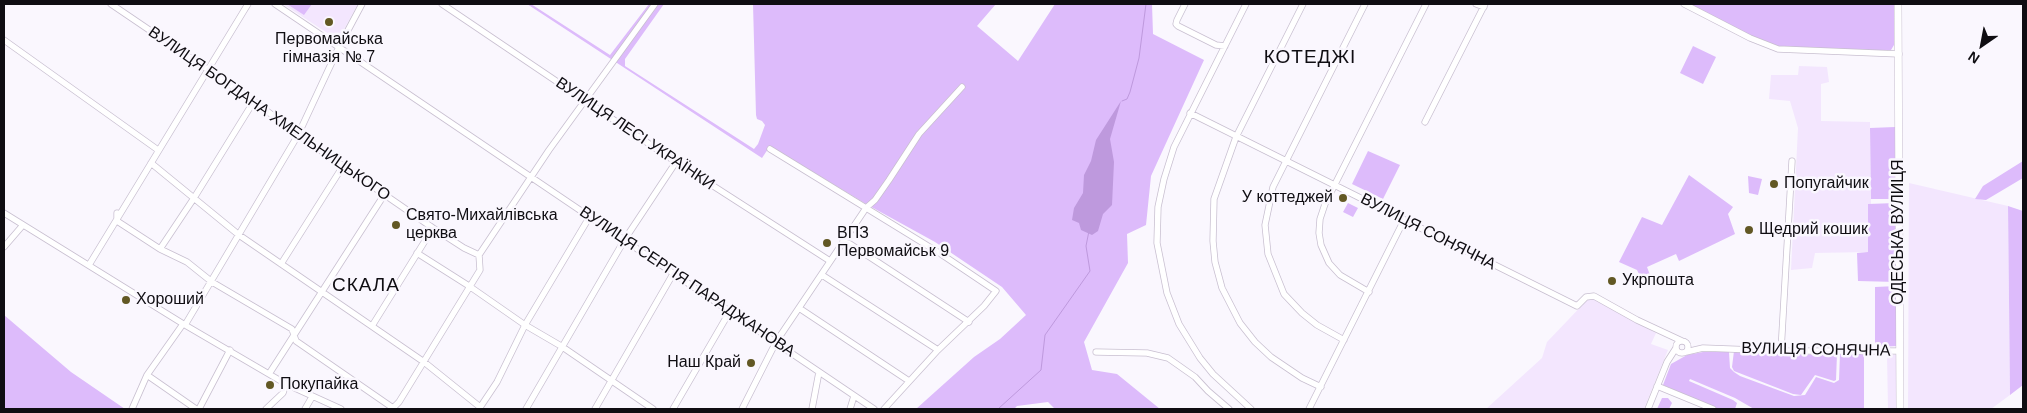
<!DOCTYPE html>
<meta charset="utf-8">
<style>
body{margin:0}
#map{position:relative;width:2027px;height:413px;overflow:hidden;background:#faf7fe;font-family:Arial,sans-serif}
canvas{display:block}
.frame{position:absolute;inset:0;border:5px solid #0f0d12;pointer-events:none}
.north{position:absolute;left:1957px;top:20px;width:50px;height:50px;-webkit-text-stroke:4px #faf7fe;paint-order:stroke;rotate:213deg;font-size:14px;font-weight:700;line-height:20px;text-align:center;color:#0f0d12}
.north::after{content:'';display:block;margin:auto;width:18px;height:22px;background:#0f0d12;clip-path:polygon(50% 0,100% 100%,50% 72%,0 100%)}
</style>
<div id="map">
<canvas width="2027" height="413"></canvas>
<div class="frame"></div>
<div class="north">N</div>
</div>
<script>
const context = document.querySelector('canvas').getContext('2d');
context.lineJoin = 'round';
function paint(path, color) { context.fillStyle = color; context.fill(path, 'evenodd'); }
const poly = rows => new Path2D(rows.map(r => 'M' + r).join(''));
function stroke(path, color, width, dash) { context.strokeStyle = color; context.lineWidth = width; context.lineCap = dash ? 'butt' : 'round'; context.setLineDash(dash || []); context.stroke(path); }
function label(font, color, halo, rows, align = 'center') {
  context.font = font + ' Arial,sans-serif'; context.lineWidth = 5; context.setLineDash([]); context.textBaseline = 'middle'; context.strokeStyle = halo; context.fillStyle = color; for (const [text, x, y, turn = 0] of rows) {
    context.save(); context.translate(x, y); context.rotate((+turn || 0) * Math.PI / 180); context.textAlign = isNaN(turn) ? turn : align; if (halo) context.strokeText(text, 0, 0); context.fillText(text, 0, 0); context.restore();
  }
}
paint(poly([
 [283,4,358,4,338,40],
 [1799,66,1827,67,1829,82,1821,84,1821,121,1870,122,1871,204,1868,204,1868,252,1815,253,1812,268,1791,270,1798,128,1790,101,1769,99,1771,75,1798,75],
 [1909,183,2008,206,2010,395,1991,409,1908,409],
 [1593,297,1656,333,1651,344,1668,350,1644,409,1486,409,1542,358,1547,342,1589,298],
 [1887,354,1897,355,1897,409,1888,409]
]), '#f3e6fe');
paint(poly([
 [287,4,312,4,304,15],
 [527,4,531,4,610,55,649,4,664,4,625,59,625,66,754,149,758,144,765,125,762,121,757,119,756,115,753,4,996,4,977,26,1018,61,1055,4,1152,4,1153,34,1204,60,1151,176,1146,225,1127,234,1128,263,1084,342,1092,370,1117,374,1160,409,1055,409,1048,402,1017,406,1014,409,916,409,974,357,1000,339,1026,315,1002,287,935,242,866,204,770,146,762,158],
 [1690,4,1894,4,1894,45,1891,50,1878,51,1776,47,1743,34],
 [1693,46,1716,57,1703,84,1680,73],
 [1895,127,1895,199,1871,199,1870,128],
 [1368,151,1400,165,1383,199,1352,184],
 [2023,161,2023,178,1986,200,1975,199,1983,186],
 [1689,175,1733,207,1728,214,1735,234,1679,261,1676,254,1647,267,1650,275,1642,280,1637,270,1619,262,1642,217,1662,225],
 [1748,176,1762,179,1758,195,1749,193],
 [1348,203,1358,208,1353,217,1343,212],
 [1896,203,1897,282,1858,281,1857,253,1868,252,1868,204],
 [2008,206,2023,211,2023,385,2010,395],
 [1897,286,1898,346,1875,347,1875,287],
 [4,315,71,372,125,409,4,409],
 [1734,351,1785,355,1837,354,1836,380,1834,381,1815,375,1801,395,1793,394,1734,371,1732,367],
 [1703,352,1729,352,1730,368,1734,372,1740,376,1794,396,1805,395,1816,377,1834,383,1839,380,1840,354,1864,354,1864,409,1754,409,1735,398,1690,379,1689,381,1733,400,1737,403,1735,409,1717,409,1663,385,1671,364,1687,355],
 [1662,398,1668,398,1672,403,1669,409,1657,409]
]), '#ddbbfb');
paint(poly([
 [1121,101,1110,139,1114,162,1112,205,1103,214,1098,231,1092,235,1081,230,1079,223,1072,220,1074,208,1083,193,1084,175,1091,161,1096,140]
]), '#be99dd');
stroke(poly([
 [1122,101,1127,99,1130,92,1139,58,1146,4],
 [998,409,1041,370,1045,335,1090,271,1086,246,1089,231]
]), '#be99dd', 1);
const minor = poly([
 [111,4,254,101,298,135,433,228,464,248,479,255],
 [275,4,874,409],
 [442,4,676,162,830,261],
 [1185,4,1177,20,1176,24,1178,26,1216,45,1225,46],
 [1246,4,1174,147,1164,179,1158,207,1157,243,1167,293,1179,324,1200,358,1213,374,1251,409],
 [1303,4,1236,137,1214,199,1213,241,1215,262,1222,288,1240,323,1255,342,1271,357,1302,378,1321,387],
 [1476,4,1484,7],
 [1684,4,1750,38,1778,49,1899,54],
 [4,40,158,150],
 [1190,113,1577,306,1586,297,1594,296,1637,320,1682,341],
 [1425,122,1485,4],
 [770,149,941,254,996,291,984,306,938,350,884,409],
 [151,163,239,235,424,362,480,407],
 [4,213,185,325,286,384,341,409],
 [117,213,117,221,160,249,187,262,212,282,292,329,296,341,393,408],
 [843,241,850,244,969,322],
 [4,247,23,225],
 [160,249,194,198,254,101],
 [417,253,469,286,525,325,561,346,653,409],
 [281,264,343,166],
 [89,265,248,4],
 [822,275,938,350],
 [1369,292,1340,275,1329,263,1321,245,1319,233,1320,219,1325,204,1426,4],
 [799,308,909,381],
 [185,325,298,135,339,47,362,4],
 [372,326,433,228],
 [1344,340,1317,325,1302,313,1284,294,1268,254,1265,225,1273,187,1365,4],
 '1676 347a6 6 0 1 1 12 0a6 6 0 1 1-12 0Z',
 [1781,351,1792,161],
 [1096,352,1147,353,1168,358,1195,377,1208,391,1229,409],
 [1686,352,1703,348,1781,351,1899,351],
 [269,374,384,195],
 [147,375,196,409],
 [1657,386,1713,409],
 [132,409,147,375,183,324],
 [199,409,230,350],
 [266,409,283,393,286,384],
 [305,409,312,397],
 [392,409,399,402,480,270,479,255,549,150,655,4],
 [479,409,497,382,525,325,590,216],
 [526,409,625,239,676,162],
 [595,409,673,274],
 [673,409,730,311],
 [742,409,776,342,866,208,875,200,889,180,919,134,962,87],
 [812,409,819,372],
 [850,409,854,396],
 [1309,409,1404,220],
 [1648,409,1667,362,1676,348]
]);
const major = poly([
 [1898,4,1900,409]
]);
stroke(minor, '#c8bfd0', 7);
stroke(major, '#c8bfd0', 8);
stroke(minor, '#fff', 5.5);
stroke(major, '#fff', 7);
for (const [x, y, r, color] of [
 [329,22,5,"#625824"],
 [1774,184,5,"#625824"],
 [1343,198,5,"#625824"],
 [396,225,5,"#625824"],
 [1749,230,5,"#625824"],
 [827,243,5,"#625824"],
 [1612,281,5,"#625824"],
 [126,300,5,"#625824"],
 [751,363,5,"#625824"],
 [270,385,5,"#625824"]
]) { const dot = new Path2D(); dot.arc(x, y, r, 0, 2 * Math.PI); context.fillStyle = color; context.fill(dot); stroke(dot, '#faf7fe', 2); }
label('16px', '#0f0d12', '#faf7fe', [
 ["Первомайська",329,40,"center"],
 ["гімназія № 7",329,58,"center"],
 ["Попугайчик",1784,184],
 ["У коттеджей",1333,198,"right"],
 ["Свято-Михайлівська",406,216],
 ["церква",406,234],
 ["Щедрий кошик",1759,230],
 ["ВПЗ",837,234],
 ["Первомайськ 9",837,252],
 ["Укрпошта",1622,281],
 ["Хороший",136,300],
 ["Наш Край",741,363,"right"],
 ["Покупайка",280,385]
], 'left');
label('16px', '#0f0d12', '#faf7fe', [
 ["ВУЛИЦЯ БОГДАНА ХМЕЛЬНИЦЬКОГО",269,114,35],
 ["ВУЛИЦЯ ЛЕСІ УКРАЇНКИ",635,134,34],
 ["ВУЛИЦЯ СОНЯЧНА",1428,232,27],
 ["ОДЕСЬКА ВУЛИЦЯ",1899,232,-90],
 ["ВУЛИЦЯ СЕРГІЯ ПАРАДЖАНОВА",687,282,34],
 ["ВУЛИЦЯ СОНЯЧНА",1816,350,1]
]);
context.letterSpacing = '1px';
label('19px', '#0f0d12', '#faf7fe', [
 ["КОТЕДЖІ",1310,58],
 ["СКАЛА",366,286]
]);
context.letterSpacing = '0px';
</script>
